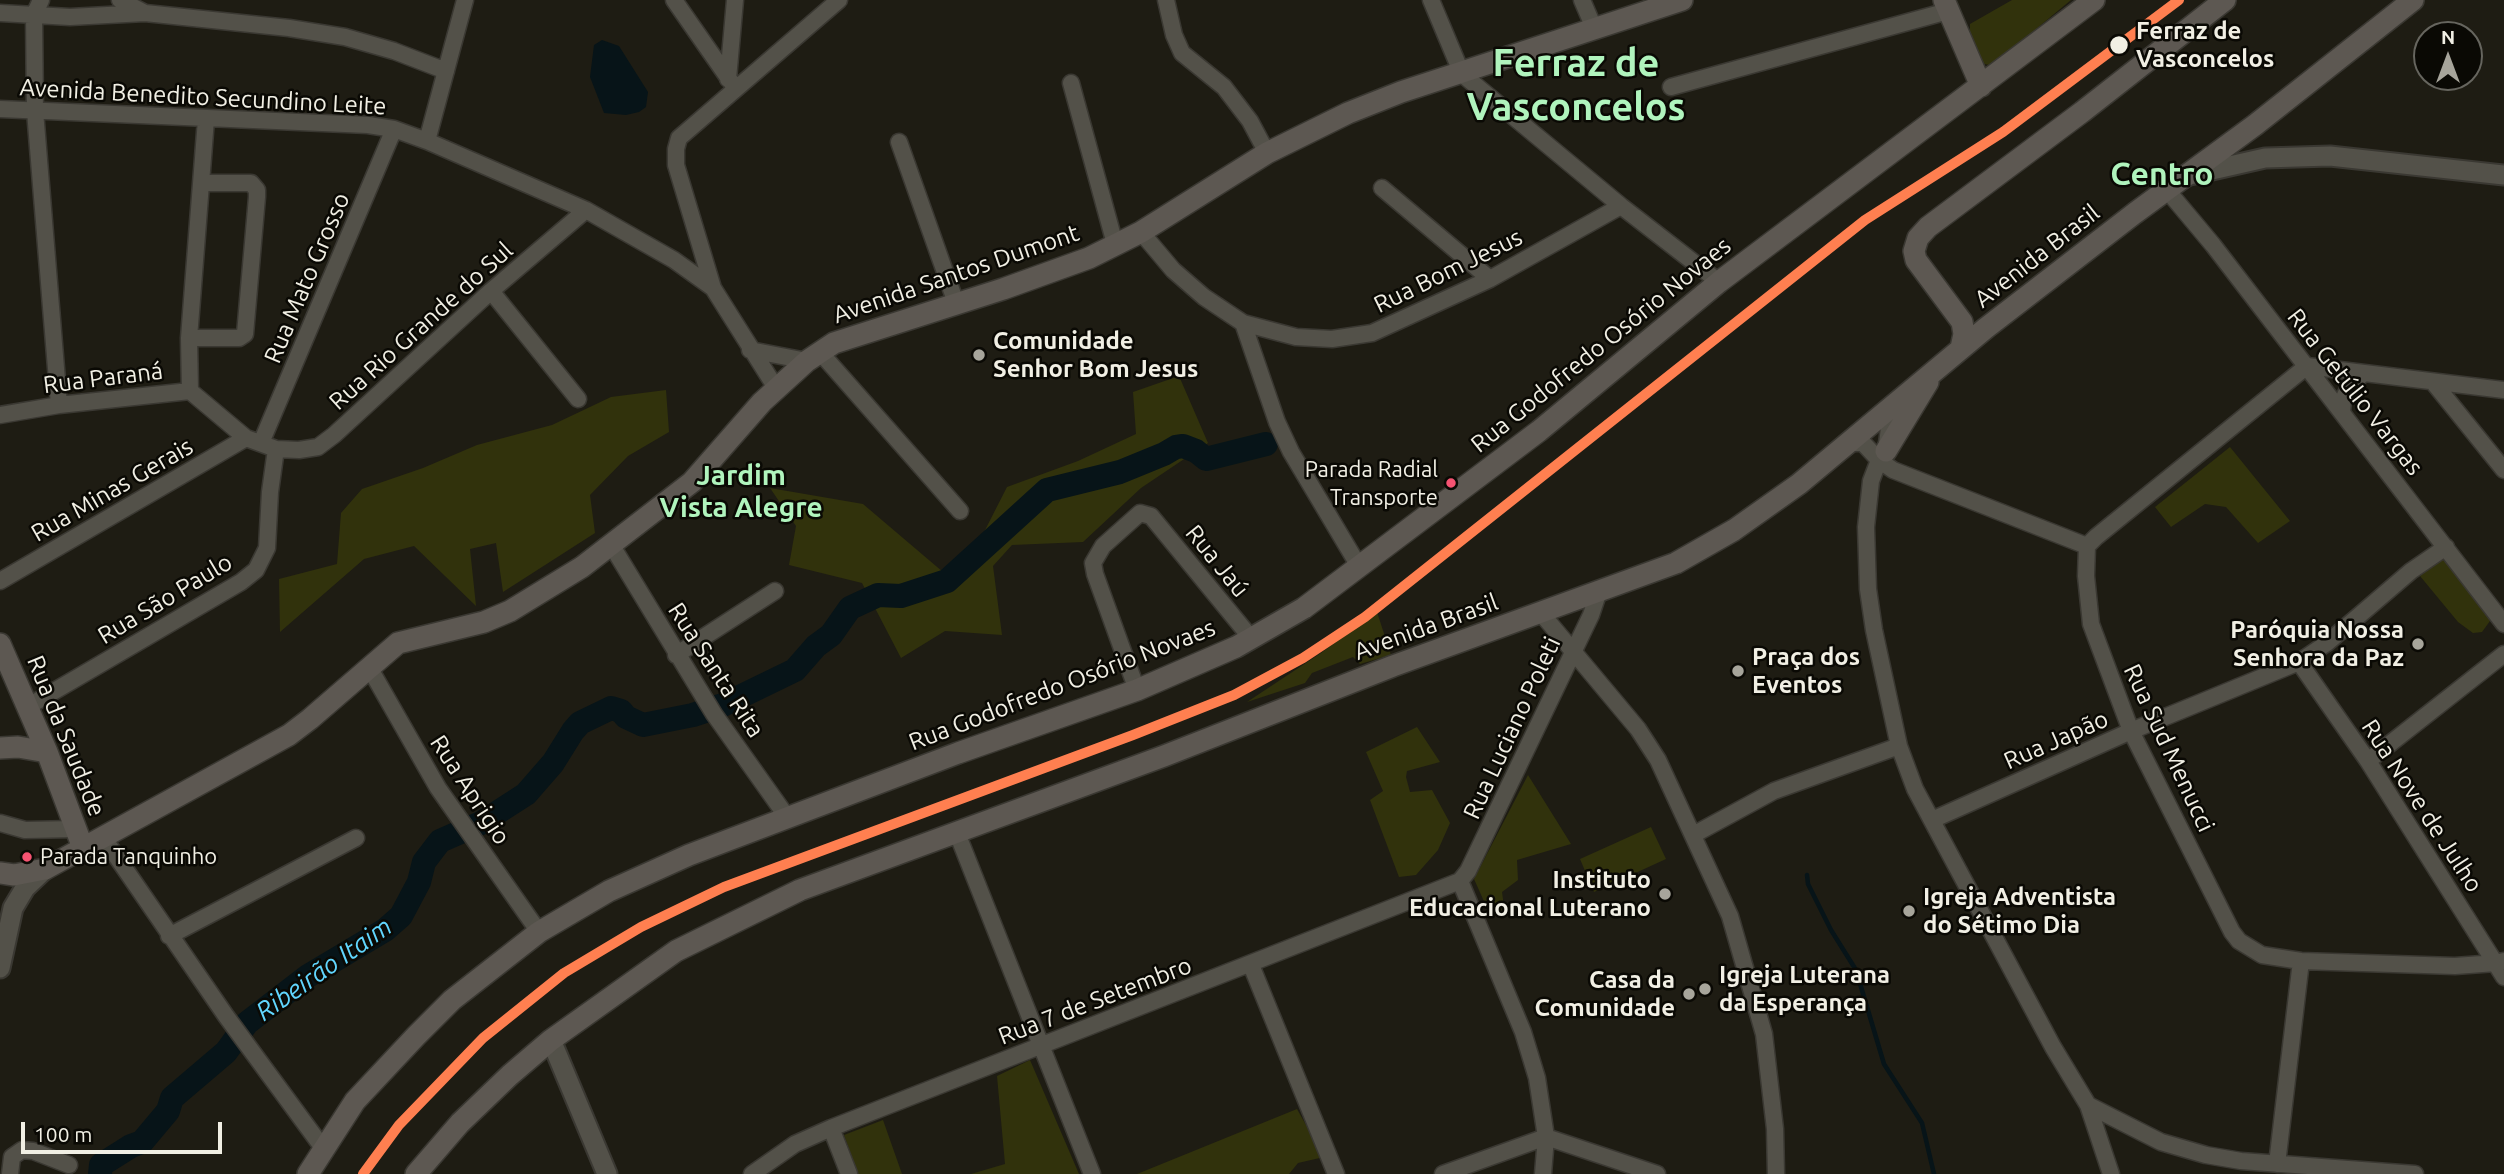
<!DOCTYPE html>
<meta charset="utf-8">
<style>
body{margin:0}
#map{position:relative;width:2504px;height:1174px;overflow:hidden;background:#1e1c13;font-family:Ubuntu,sans-serif}
canvas{display:block}
.north{position:absolute;left:2413px;top:21px;width:70px;height:70px;box-sizing:border-box;background:#0a0904;border:2px solid #66655e;border-radius:50%;rotate:0deg;font-size:19px;font-weight:700;line-height:28px;text-align:center;color:#f1efe4}
.north::after{content:'';display:block;margin:auto;width:24px;height:32px;background:#a7a59b;clip-path:polygon(50% 0,100% 100%,50% 72%,0 100%)}
.scale{position:absolute;left:21px;top:1122px;width:201px;height:32px;box-sizing:border-box;border:4px solid #f1efe4;border-top:0;padding-left:9px;font-size:21px;line-height:24px;white-space:nowrap;color:#f1efe4;-webkit-text-stroke:5px #0a0904;paint-order:stroke}
</style>
<div id="map">
<canvas width="2504" height="1174"></canvas>
<div class="north">N</div>
<div class="scale">100 m</div>
</div>
<script>
const context = document.querySelector('canvas').getContext('2d');
context.lineJoin = 'round';
function paint(path, color) { context.fillStyle = color; context.fill(path, 'evenodd'); }
const poly = rows => new Path2D(rows.map(r => 'M' + r).join(''));
function stroke(path, color, width, dash) { context.strokeStyle = color; context.lineWidth = width; context.lineCap = dash ? 'butt' : 'round'; context.setLineDash(dash || []); context.stroke(path); }
function label(font, color, halo, rows, align = 'center') {
  context.font = font + ' Ubuntu,sans-serif'; context.lineWidth = 5; context.setLineDash([]); context.textBaseline = 'middle'; context.strokeStyle = halo; context.fillStyle = color; for (const [text, x, y, turn = 0] of rows) {
    context.save(); context.translate(x, y); context.rotate((+turn || 0) * Math.PI / 180); context.textAlign = isNaN(turn) ? turn : align; if (halo) context.strokeText(text, 0, 0); context.fillText(text, 0, 0); context.restore();
  }
}
paint(poly([
 [2012,0,2071,0,2000,59,1989,65,1981,63,1970,34,1970,24],
 [1179,376,1208,443,1141,488,1083,542,1012,545,993,566,1002,635,945,631,901,658,862,583,789,565,796,526,770,488,863,504,943,572,982,536,1007,487,1078,461,1136,434,1133,392],
 [666,390,669,432,628,456,590,495,595,533,503,592,496,543,470,549,476,606,414,546,364,559,280,632,279,579,337,564,341,513,362,489,423,468,477,445,552,425,611,397],
 [2230,447,2290,521,2258,543,2226,507,2205,504,2171,527,2155,507],
 [2443,559,2489,615,2490,621,2482,632,2473,633,2458,622,2420,576],
 [1377,612,1391,655,1360,664,1353,657,1312,673,1305,683,1247,702,1321,653],
 [1417,727,1440,762,1407,771,1406,777,1410,792,1432,790,1450,823,1438,850,1416,875,1399,877,1370,800,1383,791,1366,752],
 [1528,775,1571,844,1517,860,1518,880,1502,892,1505,914,1491,917,1474,879],
 [1651,827,1666,859,1594,892,1580,859],
 [1030,1060,1079,1174,971,1174,1005,1164,997,1076],
 [1297,1109,1324,1157,1298,1163,1289,1174,1137,1174],
 [883,1120,902,1174,858,1174,844,1135]
]), '#31320c');
paint(poly([
 [602,40,619,46,648,92,646,107,639,112,626,115,604,113,590,77,594,45]
]), '#071418');
stroke(poly([
 [1807,875,1808,884,1831,930,1856,970,1884,1064,1922,1123,1934,1174]
]), '#071418', 4.5);
stroke(poly([
 [100,1174,101,1165,131,1146,142,1142,168,1111,172,1098,226,1052,247,1023,308,976,385,930,401,916,419,882,424,862,440,841,481,823,526,794,553,763,573,731,580,723,611,708,621,711,626,717,643,725,693,715,723,705,795,670,816,646,831,635,850,608,878,595,901,596,947,581,1047,490,1120,472,1164,454,1176,447,1183,446,1196,451,1206,459,1266,444]
]), '#071418', 24);
const minor = poly([
 [41,0,34,15,35,111,59,405],
 [120,0,145,13],
 [674,0,736,89],
 [1166,0,1174,35,1182,53,1224,87,1250,121,1267,153],
 [1431,0,1462,74,1621,206,1719,282],
 [1582,0,1594,28],
 [0,13,70,17,145,13,289,28,345,37,394,51,446,71],
 [728,79,735,0],
 [1071,83,1115,244],
 [1671,87,1948,11],
 [0,109,368,125,394,129,427,141,586,210,674,260,713,288,776,388],
 [427,141,465,0],
 [899,142,956,303],
 [1382,188,1490,279],
 [2167,190,2213,245,2504,624],
 [1141,232,1173,270,1204,297,1243,323,1277,422,1291,452,1360,568],
 [713,288,676,165,676,149,679,138,839,0],
 [491,291,578,399],
 [1243,323,1296,337,1332,339,1372,333,1490,279,1621,206],
 [189,338,239,338,245,334,257,197,257,190,251,183,202,183],
 [750,350,807,361],
 [819,351,960,511],
 [2433,382,2504,470],
 [2504,390,2307,366,2096,537,2087,546,2086,576,2091,624,2131,731,2232,932,2239,941,2262,955,2301,961,2455,966,2496,963,2504,961],
 [190,391,189,338,206,119],
 [1892,405,1886,451,1879,460,1871,481,1866,527,1868,589,1874,630,1899,746,1915,789,2053,1047,2088,1105,2111,1174],
 [2342,412,2343,400,2350,385,2364,373],
 [0,415,59,405,190,391,246,438,276,449,299,450,318,447,334,435,491,291,586,210],
 [261,443,394,129],
 [1846,443,1863,443,1879,460,1893,470,2087,546],
 [612,546,714,714,787,817],
 [0,581,246,438],
 [1541,613,1638,729,1658,760,1730,916,1764,1034,1775,1129,1776,1174],
 [676,655,775,591],
 [2299,662,2368,761,2504,977],
 [369,667,438,788,539,932],
 [1137,690,1095,574,1093,563,1103,546,1140,513,1151,516,1251,638],
 [27,707,241,582,256,570,267,548,270,492,276,449],
 [2368,761,2504,654],
 [1932,820,2131,731,2299,662,2327,643,2411,571,2446,547],
 [0,823,25,830,76,829],
 [957,833,1092,1174],
 [1693,835,1774,791,1899,746],
 [103,837,226,1016,323,1148],
 [1460,881,1523,1032,1537,1078,1546,1137,1543,1174],
 [169,936,356,838],
 [1251,965,1336,1174],
 [2088,1105,2161,1142,2206,1155,2241,1161,2415,1174],
 [831,1128,849,1174],
 [1546,1137,1657,1174],
 [2277,1164,2301,961],
 [10,1174,12,1157,22,1150,33,1151,69,1165],
 [752,1174,795,1144,831,1128,1460,881,1468,871,1591,615,1599,591],
 [1443,1174,1546,1137]
]);
const tertiary = poly([
 [2190,175,2265,158,2330,156,2504,175],
 [0,968,13,908,25,888,45,869],
 [551,1040,607,1174]
]);
const secondary = poly([
 [1944,0,1981,86],
 [1961,348,1964,334,1962,322,1916,260,1914,251,1918,238,1928,227,2082,112,2225,0],
 [1886,451,1928,382],
 [0,644,47,752,83,848],
 [0,748,18,747,47,752],
 [0,873,14,875,45,869,289,735,310,719,398,643,484,622,510,611,582,567,692,482,762,402,807,361,834,343,1003,289,1089,258,1141,232,1267,153,1348,113,1401,92,1682,0],
 [308,1174,355,1101,416,1036,452,1000,539,932,609,891,689,855,958,753,1137,690,1236,647,1304,608,1539,431,1719,282,2094,0],
 [416,1174,460,1123,510,1075,551,1040,676,951,800,890,1164,756,1393,666,1676,563,1734,530,1799,484,1986,328,2135,213,2255,125,2413,0]
]);
stroke(minor, '#3a3832', 19);
stroke(tertiary, '#3a3832', 23);
stroke(secondary, '#3a3832', 24);
stroke(minor, '#535149', 16);
stroke(tertiary, '#535149', 19);
stroke(secondary, '#5d5852', 21);
stroke(poly([
 [363,1174,399,1125,483,1038,564,973,641,927,724,887,1133,735,1234,695,1303,658,1365,617,1865,220,2003,132,2179,0]
]), '#ff7f50', 10);
for (const [x, y, r, color] of [
 [2119,45,10,"#f1efe4"],
 [979,355,7,"#a7a59b"],
 [1451,483,6,"#f65372"],
 [2418,644,7,"#a7a59b"],
 [1738,671,7,"#a7a59b"],
 [27,857,6,"#f65372"],
 [1665,894,7,"#a7a59b"],
 [1909,911,7,"#a7a59b"],
 [1705,989,7,"#a7a59b"],
 [1689,994,7,"#a7a59b"]
]) { const dot = new Path2D(); dot.arc(x, y, r, 0, 2 * Math.PI); context.fillStyle = color; context.fill(dot); stroke(dot, '#0a0904', 2.5); }
label('22px', '#f1efe4', '#0a0904', [
 ["Parada Radial",1438,470],
 ["Transporte",1438,498],
 ["Parada Tanquinho",40,857,"left"]
], 'right');
label('bold 24px', '#f1efe4', '#0a0904', [
 ["Ferraz de",2136,31],
 ["Vasconcelos",2136,59]
], 'left');
label('24px', '#f1efe4', '#0a0904', [
 ["Avenida Benedito Secundino Leite",203,97,3],
 ["Avenida Brasil",2037,256,-38],
 ["Rua Bom Jesus",1448,271,-26],
 ["Avenida Santos Dumont",956,274,-19],
 ["Rua Mato Grosso",307,278,-67],
 ["Rua Rio Grande do Sul",421,326,-42],
 ["Rua Godofredo Osório Novaes",1601,345,-39],
 ["Rua Paraná",103,378,-7],
 ["Rua Getúlio Vargas",2355,392,52],
 ["Rua Minas Gerais",112,490,-30],
 ["Rua Jaú",1217,561,51],
 ["Rua São Paulo",165,599,-31],
 ["Avenida Brasil",1426,627,-20],
 ["Rua Santa Rita",716,670,57],
 ["Rua Godofredo Osório Novaes",1062,685,-21],
 ["Rua Luciano Poleti",1512,728,-65],
 ["Rua da Saudade",66,736,68],
 ["Rua Japão",2056,740,-24],
 ["Rua Sud Menucci",2169,748,65],
 ["Rua Aprigio",470,790,57],
 ["Rua Nove de Julho",2422,806,57],
 ["Rua 7 de Setembro",1095,1001,-21]
]);
label('bold 24px', '#f1efe4', '#0a0904', [
 ["Comunidade",993,341],
 ["Senhor Bom Jesus",993,369],
 ["Paróquia Nossa",2404,630,"right"],
 ["Senhora da Paz",2404,658,"right"],
 ["Praça dos",1752,657],
 ["Eventos",1752,685],
 ["Instituto",1651,880,"right"],
 ["Educacional Luterano",1651,908,"right"],
 ["Igreja Adventista",1923,897],
 ["do Sétimo Dia",1923,925],
 ["Igreja Luterana",1719,975],
 ["da Esperança",1719,1003],
 ["Casa da",1675,980,"right"],
 ["Comunidade",1675,1008,"right"]
], 'left');
label('italic 26px', '#61d6fe', '#0a0904', [
 ["Ribeirão Itaim",324,969,-35]
]);
label('bold 28px', '#b0f4bd', '#0a0904', [
 ["Jardim",741,476],
 ["Vista Alegre",741,508]
]);
label('bold 32px', '#b0f4bd', '#0a0904', [
 ["Centro",2162,174]
]);
label('bold 38px', '#b0f4bd', '#0a0904', [
 ["Ferraz de",1576,63],
 ["Vasconcelos",1576,107]
]);
</script>
